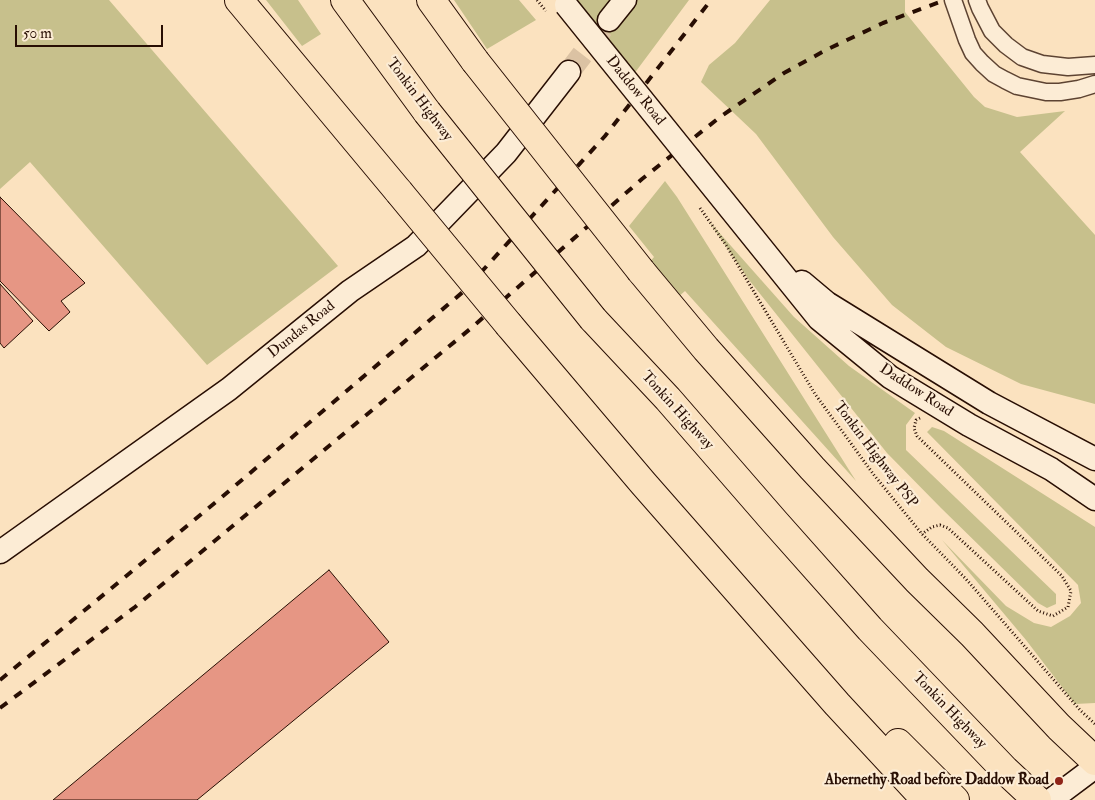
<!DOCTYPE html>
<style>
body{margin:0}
#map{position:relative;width:1095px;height:800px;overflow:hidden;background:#fbe2bf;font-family:"IM FELL Double Pica",serif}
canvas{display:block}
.scale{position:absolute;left:15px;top:25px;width:148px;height:22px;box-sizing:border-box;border:2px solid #280e03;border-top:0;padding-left:6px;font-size:15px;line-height:18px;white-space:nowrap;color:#280e03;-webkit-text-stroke:4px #fcecd5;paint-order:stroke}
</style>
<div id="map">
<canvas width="1095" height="800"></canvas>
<div class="scale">50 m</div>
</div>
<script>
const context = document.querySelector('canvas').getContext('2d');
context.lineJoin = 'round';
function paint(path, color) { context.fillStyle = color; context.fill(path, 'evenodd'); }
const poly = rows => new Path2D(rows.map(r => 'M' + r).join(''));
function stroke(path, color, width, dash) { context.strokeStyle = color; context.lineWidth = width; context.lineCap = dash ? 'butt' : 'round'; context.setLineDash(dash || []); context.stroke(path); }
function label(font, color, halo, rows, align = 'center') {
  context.font = font + ' "IM FELL Double Pica",serif'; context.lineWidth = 4.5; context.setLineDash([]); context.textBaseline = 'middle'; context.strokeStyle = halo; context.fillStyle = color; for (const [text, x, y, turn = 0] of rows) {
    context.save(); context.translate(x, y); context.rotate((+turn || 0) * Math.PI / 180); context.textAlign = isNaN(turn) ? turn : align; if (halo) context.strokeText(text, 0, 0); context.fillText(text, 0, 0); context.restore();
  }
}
paint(poly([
 [0,0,109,0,338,266,207,365,30,162,0,189],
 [266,0,298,0,321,34,302,46],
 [454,0,519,0,536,20,487,49],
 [561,0,689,0,628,82],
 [770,0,905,0,905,12,974,97,985,107,1017,117,1065,111,1020,152,1095,235,1095,404,1021,384,946,347,892,305,833,237,756,134,701,82,709,65,735,43],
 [665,181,677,197,856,481,685,291,677,298,646,266,654,257,629,226],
 [708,220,794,317,849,366,915,413,906,425,906,450,1056,594,1056,604,1047,608,1038,603,941,508,887,453,749,280],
 [932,427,944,431,1095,527,1095,703,1075,704,1026,640,942,540,1006,606,1034,623,1051,627,1070,616,1081,603,1078,585,927,432]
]), '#c7c08c');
const building = poly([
 [0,197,85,283,61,301,70,312,49,331,0,281,0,197],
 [0,284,33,321,4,348,0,343,0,284],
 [329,570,389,642,197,800,53,800,329,570]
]);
paint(building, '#e69684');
stroke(building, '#280e03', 1);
stroke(poly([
 [569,72,609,20]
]), '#dbc2a3', 22, [22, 11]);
const minor = poly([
 [953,0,967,40,973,53,982,63,994,74,1005,80,1017,86,1046,92,1060,92,1079,89,1095,84],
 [977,0,980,8,992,31,1006,45,1022,57,1042,64,1068,67,1095,65]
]);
const secondary = poly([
 [609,20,625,0],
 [690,159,819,319,890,377,969,425,1051,469,1095,499],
 [802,282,827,303,989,403,1095,459],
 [0,552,229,389,350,291,416,246,506,153,569,72],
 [1051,800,1095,767]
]);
const motorway = poly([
 [239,0,399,192],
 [345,0,427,112],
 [431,0,475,61],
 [641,271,706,349,812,468,917,580,972,634,1059,727,1095,761],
 [593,319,668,399,774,521,870,629,1005,770,1037,800],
 [509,325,643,483,837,704,926,800],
 [898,743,955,800]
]);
stroke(minor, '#5d4332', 19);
stroke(secondary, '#280e03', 25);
stroke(motorway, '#280e03', 30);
stroke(poly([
 [537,0,546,11],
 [700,208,726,245,815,394,874,475,922,534,966,579,1080,710,1095,724],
 [920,418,916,420,914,428,917,436,1062,576,1071,591,1068,607,1053,616,1038,611,948,528,940,525,932,527,922,534]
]), '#280e03', 3, [1, 2.5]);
stroke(minor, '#fcecd5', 16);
stroke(secondary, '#fcecd5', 22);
stroke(motorway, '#fbe2bf', 28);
stroke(poly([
 [0,680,216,502,464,291,605,136,711,0],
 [0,708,135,607,470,329,642,179,720,117,784,73,826,50,883,23,945,0]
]), '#280e03', 4, [9, 9]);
const secondaryBridge = poly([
 [566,5,690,159]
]);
const motorwayBridge = poly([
 [475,61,641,271],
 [427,112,593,319],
 [399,192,509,325]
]);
stroke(secondaryBridge, '#280e03', 25, []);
stroke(motorwayBridge, '#280e03', 30, []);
stroke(secondaryBridge, '#fcecd5', 22);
stroke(motorwayBridge, '#fbe2bf', 28);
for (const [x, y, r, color] of [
 [1059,781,5,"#8f2418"]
]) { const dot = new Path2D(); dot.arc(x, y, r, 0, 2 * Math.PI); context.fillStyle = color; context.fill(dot); stroke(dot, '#fcecd5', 2); }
label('15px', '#280e03', '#fcecd5', [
 ["Daddow Road",635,91,51],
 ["Tonkin Highway",419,100,53],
 ["Dundas Road",302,330,-39],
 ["Daddow Road",916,391,33],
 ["Tonkin Highway",677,411,48],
 ["Tonkin Highway PSP",875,455,53],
 ["Tonkin Highway",949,711,46]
]);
label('bold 15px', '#280e03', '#fcecd5', [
 ["Abernethy Road before Daddow Road",1049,781]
], 'right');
</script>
